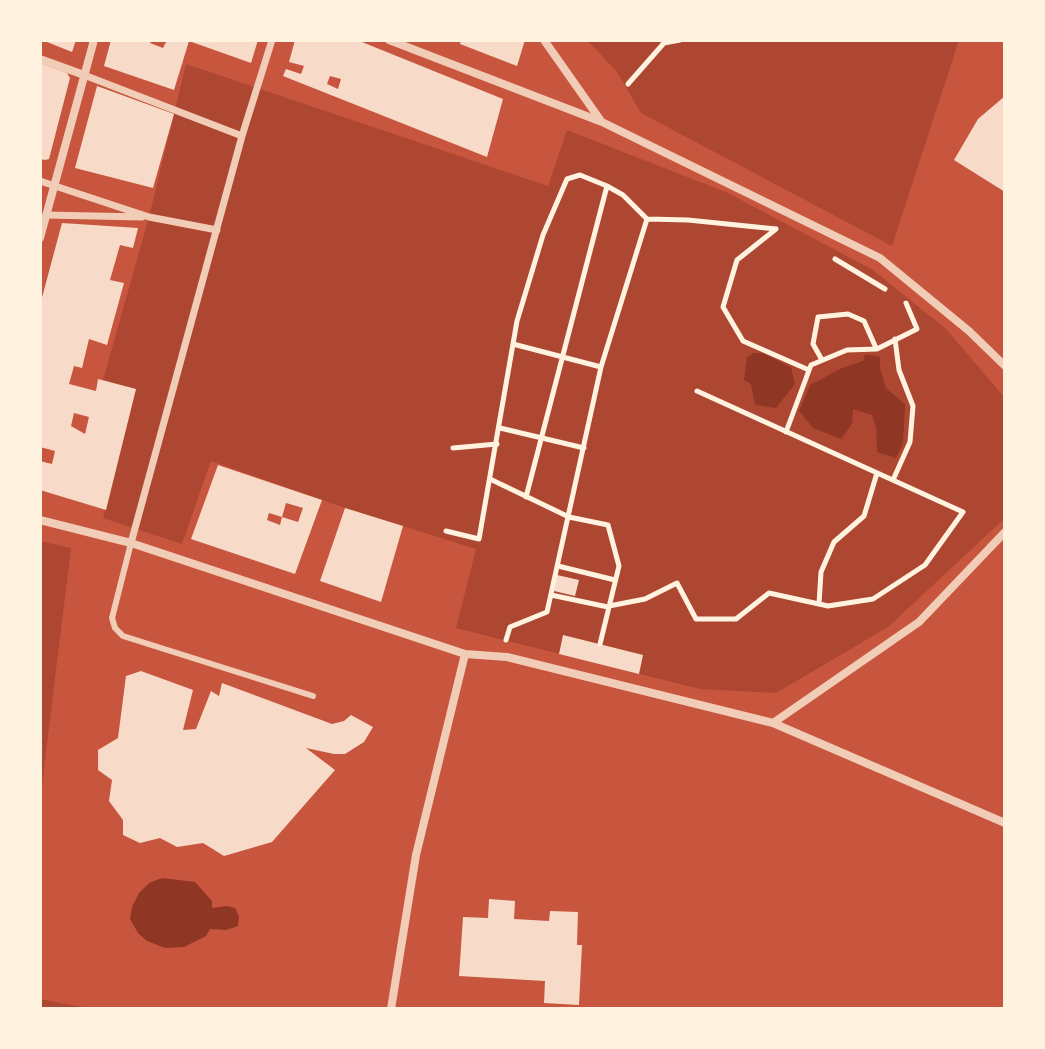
<!DOCTYPE html>
<style>
body{margin:0}
#map{position:relative;width:1045px;height:1049px;overflow:hidden;background:#c8553d;font-family:"Source Sans 3",sans-serif}
canvas{display:block}
.frame{position:absolute;inset:0;border:42px solid #fff3e0;pointer-events:none}
</style>
<div id="map">
<canvas width="1045" height="1049"></canvas>
<div class="frame"></div>
</div>
<script>
const context = document.querySelector('canvas').getContext('2d');
context.lineJoin = 'round';
function paint(path, color) { context.fillStyle = color; context.fill(path, 'evenodd'); }
const poly = rows => new Path2D(rows.map(r => 'M' + r).join(''));
function stroke(path, color, width, dash) { context.strokeStyle = color; context.lineWidth = width; context.lineCap = dash ? 'butt' : 'round'; context.setLineDash(dash || []); context.stroke(path); }
paint(poly([
 [587,40,959,40,892,246,641,113,617,72],
 [186,64,548,186,567,130,728,193,873,270,946,329,1005,398,1005,518,888,627,776,693,700,689,456,628,476,549,345,508,211,461,182,544,103,518,136,389,103,380,149,217],
 [40,541,71,548,40,801],
 [40,999,92,1009,40,1009]
]), '#ae4732');
paint(poly([
 [754,353,762,353,791,367,795,384,776,408,755,405,751,384,744,380,747,357],
 [865,354,880,357,880,368,886,388,905,404,903,444,896,458,877,452,876,427,872,415,853,409,852,424,841,439,813,428,799,411,810,385,842,368,863,361],
 [162,878,195,882,212,901,212,908,227,906,235,908,239,916,238,926,226,930,210,929,206,936,184,947,165,948,147,941,138,933,130,919,132,907,139,893,149,883]
]), '#8f3625');
paint(poly([
 [42,40,76,40,72,52],
 [111,40,152,40,150,43,163,48,167,40,258,40,251,63,189,41,174,90,104,66],
 [295,40,357,40,503,99,487,157,283,76,286,69,301,74,304,66,289,62],
 [330,76,341,79,338,89,327,84],
 [461,40,525,40,517,66,460,44],
 [40,63,67,73,70,78,49,159,45,160,40,159],
 [97,86,174,114,153,188,75,168],
 [1005,96,1005,192,954,160,978,119],
 [62,223,138,228,133,248,120,245,110,280,124,283,107,345,89,339,82,368,74,366,69,384,96,391,98,379,136,389,106,510,40,490,40,461,52,464,55,451,40,447,40,305],
 [74,413,89,417,85,434,71,426],
 [218,465,322,500,295,574,191,539],
 [286,503,303,508,298,522,282,517,280,525,267,520,269,513,282,517],
 [345,508,403,526,381,602,320,581],
 [557,575,579,580,575,596,554,591],
 [563,635,643,655,639,674,559,654],
 [141,671,193,690,183,730,196,729,211,691,219,696,222,683,332,724,344,721,351,715,373,727,364,742,345,754,334,754,306,748,335,770,272,842,224,856,203,843,177,847,160,838,140,843,123,835,123,820,109,801,112,780,98,770,98,750,118,738,126,676],
 [489,899,515,901,514,919,549,921,550,911,578,912,577,945,582,945,579,1005,544,1003,545,981,459,976,463,917,488,918]
]), '#f7dbc8');
stroke(poly([
 [628,84,664,43,680,40],
 [776,229,737,260,723,307,743,341,809,370],
 [835,259,885,289],
 [513,344,601,367],
 [822,360,813,344,818,317,848,314,864,321,876,348],
 [500,428,584,448],
 [786,432,811,365,847,350,877,349,917,329,906,303],
 [453,448,497,444],
 [490,479,569,517,608,525,619,566,600,644],
 [893,480,910,442,913,406,899,370,895,339],
 [526,497,607,186],
 [446,531,479,539,517,321,543,235,567,179,580,175,607,186,623,195,647,219,688,220,776,229],
 [558,566,615,580],
 [551,595,608,607],
 [819,604,821,572,834,542,864,516,877,473],
 [609,606,645,599,677,583,696,619,736,619,769,593,828,606,873,599,925,565,963,512,697,391],
 [506,640,510,627,547,612,601,367,647,219]
]), '#fff3e0', 5);
stroke(poly([
 [131,543,112,618,115,628,123,636,313,696]
]), '#f1ccb7', 6);
stroke(poly([
 [84,75,242,136],
 [40,181,149,217,217,230],
 [46,215,142,217],
 [131,543,242,136,272,40]
]), '#f1ccb7', 7);
stroke(poly([
 [389,40,602,122,880,258,969,331,1005,366],
 [544,40,601,121],
 [40,59,84,75],
 [40,238,94,40],
 [40,520,131,543,465,654,507,657,773,723,1005,823],
 [773,723,919,622,1005,532],
 [391,1009,416,855,465,654]
]), '#f1ccb7', 8);
</script>
